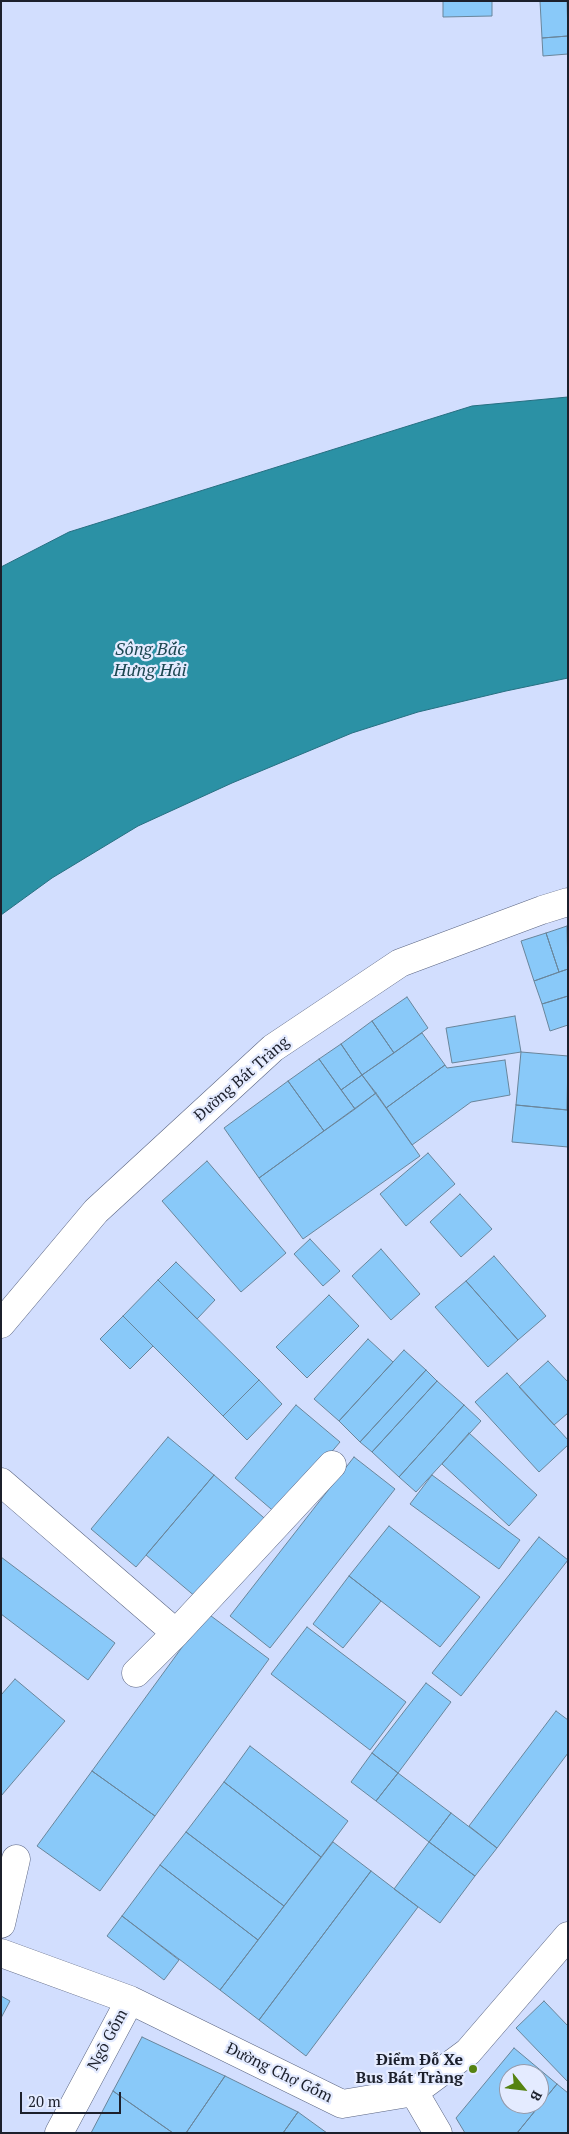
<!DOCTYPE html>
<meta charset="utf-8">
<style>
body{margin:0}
#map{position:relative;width:569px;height:2134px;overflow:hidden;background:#d2defe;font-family:"PT Serif",serif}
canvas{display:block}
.frame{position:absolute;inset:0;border:2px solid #1c202c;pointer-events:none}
.north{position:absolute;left:499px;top:2064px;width:50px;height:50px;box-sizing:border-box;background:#e4ebff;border:1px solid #949aab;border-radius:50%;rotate:119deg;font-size:14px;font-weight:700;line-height:20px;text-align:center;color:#1c202c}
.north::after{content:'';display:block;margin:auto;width:18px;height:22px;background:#558311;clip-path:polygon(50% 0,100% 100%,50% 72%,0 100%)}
.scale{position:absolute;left:20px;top:2092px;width:101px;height:22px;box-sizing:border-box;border:2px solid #1c202c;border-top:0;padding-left:6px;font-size:15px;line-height:18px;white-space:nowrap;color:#1c202c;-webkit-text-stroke:4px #e4ebff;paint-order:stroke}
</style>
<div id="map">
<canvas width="569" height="2134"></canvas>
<div class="frame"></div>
<div class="north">B</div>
<div class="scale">20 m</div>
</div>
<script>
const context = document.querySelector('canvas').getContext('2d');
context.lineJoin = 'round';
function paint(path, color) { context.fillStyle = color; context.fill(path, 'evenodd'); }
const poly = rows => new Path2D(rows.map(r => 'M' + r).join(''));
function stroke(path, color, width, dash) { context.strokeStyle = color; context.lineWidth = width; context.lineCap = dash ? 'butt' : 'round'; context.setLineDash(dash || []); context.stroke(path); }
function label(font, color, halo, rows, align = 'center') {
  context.font = font + ' "PT Serif",serif'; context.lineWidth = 4.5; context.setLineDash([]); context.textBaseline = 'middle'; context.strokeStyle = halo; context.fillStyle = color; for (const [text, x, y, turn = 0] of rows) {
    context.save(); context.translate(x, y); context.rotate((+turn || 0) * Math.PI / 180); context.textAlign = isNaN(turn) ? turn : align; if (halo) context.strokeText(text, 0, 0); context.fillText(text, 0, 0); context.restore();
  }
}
const water = poly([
 [568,397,568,678,506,691,418,712,352,733,232,783,138,826,52,878,1,915,1,567,69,532,472,406,568,397]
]);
paint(water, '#2b91a5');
stroke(water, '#266f81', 1);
const building = poly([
 [443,1,492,1,492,16,443,17,443,1],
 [540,1,567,1,568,36,542,38,540,1],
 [568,36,568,54,543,56,542,38,568,36],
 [567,926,568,969,559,972,546,933,567,926],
 [546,933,559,972,534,981,521,941,546,933],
 [568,969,568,996,542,1004,534,981,568,969],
 [568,996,568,1025,550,1031,542,1004,568,996],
 [407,997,428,1028,394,1053,372,1021,407,997],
 [515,1016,521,1052,452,1063,446,1028,515,1016],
 [372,1021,394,1053,362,1075,341,1044,372,1021],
 [422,1033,445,1065,386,1108,362,1075,422,1033],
 [341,1044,362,1075,341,1090,319,1059,341,1044],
 [521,1052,568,1056,567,1110,516,1105,521,1052],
 [319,1059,355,1109,324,1131,288,1081,319,1059],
 [505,1060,510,1095,471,1102,412,1145,386,1108,445,1065,447,1068,505,1060],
 [362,1075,376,1093,355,1109,341,1090,362,1075],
 [288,1081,324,1131,259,1178,224,1128,288,1081],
 [376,1093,420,1156,303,1239,259,1178,376,1093],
 [516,1105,568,1110,568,1147,512,1142,516,1105],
 [428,1153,455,1184,406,1226,380,1194,428,1153],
 [207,1161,286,1253,241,1292,162,1201,207,1161],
 [460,1194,492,1229,461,1257,430,1222,460,1194],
 [310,1239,340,1271,323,1286,294,1254,310,1239],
 [381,1249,420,1294,391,1320,352,1276,381,1249],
 [494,1256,546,1316,518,1340,466,1281,494,1256],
 [176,1262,215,1300,197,1319,158,1280,176,1262],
 [158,1280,259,1380,223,1416,123,1316,158,1280],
 [466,1281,518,1340,488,1367,435,1307,466,1281],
 [329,1295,359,1326,307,1378,276,1347,329,1295],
 [123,1316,153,1346,130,1369,100,1339,123,1316],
 [368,1339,393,1362,339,1421,314,1399,368,1339],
 [404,1350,426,1370,360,1442,339,1421,404,1350],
 [548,1361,568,1382,568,1413,554,1425,519,1387,548,1361],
 [426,1370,437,1381,372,1452,360,1442,426,1370],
 [507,1373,568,1440,568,1445,539,1472,475,1402,507,1373],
 [259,1380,282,1404,247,1440,223,1416,259,1380],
 [437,1381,464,1405,399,1477,372,1452,437,1381],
 [296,1405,340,1442,278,1515,235,1478,296,1405],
 [464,1405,481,1421,416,1492,399,1477,464,1405],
 [469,1433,537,1495,509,1526,442,1464,469,1433],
 [168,1437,214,1475,136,1567,91,1529,168,1437],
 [354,1457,395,1489,270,1648,230,1616,354,1457],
 [214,1475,270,1523,203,1603,146,1555,214,1475],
 [432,1475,520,1540,499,1569,410,1504,432,1475],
 [389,1526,480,1597,440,1647,349,1576,389,1526],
 [539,1537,568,1560,461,1696,432,1673,539,1537],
 [1,1557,115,1643,88,1680,1,1614,1,1557],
 [349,1576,381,1601,343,1648,313,1624,349,1576],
 [207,1613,269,1659,155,1816,92,1771,207,1613],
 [307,1627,406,1702,370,1750,271,1674,307,1627],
 [15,1679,65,1721,1,1796,1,1695,15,1679],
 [426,1683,451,1702,398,1773,372,1753,426,1683],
 [556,1711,568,1720,568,1753,497,1848,469,1826,556,1711],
 [250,1746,348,1821,321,1857,224,1782,250,1746],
 [372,1753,398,1773,376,1801,351,1782,372,1753],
 [92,1771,155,1816,100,1891,37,1846,92,1771],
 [398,1773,451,1813,429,1842,376,1801,398,1773],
 [224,1782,321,1857,284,1906,186,1832,224,1782],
 [451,1813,497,1848,475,1876,429,1842,451,1813],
 [186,1832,284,1906,258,1940,160,1865,186,1832],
 [333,1842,371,1871,259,2020,220,1990,333,1842],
 [429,1842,475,1876,440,1923,394,1889,429,1842],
 [160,1865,258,1940,220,1990,122,1916,160,1865],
 [371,1871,418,1907,306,2056,259,2020,371,1871],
 [122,1916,179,1960,164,1980,107,1936,122,1916],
 [1,1996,10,2001,1,2018,1,1996],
 [544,2001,568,2026,568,2082,516,2028,544,2001],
 [142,2037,225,2076,186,2133,173,2133,113,2091,142,2037],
 [514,2048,557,2084,517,2133,465,2133,456,2118,514,2048],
 [509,2074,539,2074,539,2104,509,2104,509,2074],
 [225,2076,298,2112,283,2133,186,2133,225,2076],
 [557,2084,568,2093,568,2133,517,2133,557,2084],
 [113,2091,173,2133,91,2133,113,2091],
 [298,2112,327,2133,283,2133,298,2112]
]);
paint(building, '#89c9f9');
stroke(building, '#69859b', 1);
const minor = poly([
 [1,1324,96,1211,273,1048,400,963,542,910,568,902],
 [1,1482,176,1633,332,1465],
 [136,1673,176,1633],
 [1,1924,16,1859],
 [1,1953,130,2000,342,2104,414,2092,468,2052,568,1936],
 [414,2092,438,2133],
 [59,2133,130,2000]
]);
stroke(minor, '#5b6582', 29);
stroke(minor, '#fff', 28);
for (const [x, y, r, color] of [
 [473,2069,5,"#558311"]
]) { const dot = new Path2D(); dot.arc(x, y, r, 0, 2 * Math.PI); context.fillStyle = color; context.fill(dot); stroke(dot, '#e4ebff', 2); }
label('16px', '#1c202c', '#e4ebff', [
 ["Đường Bát Tràng",242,1079,-41],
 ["Ngõ Gốm",108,2040,-62],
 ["Đường Chợ Gốm",279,2073,26]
]);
label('bold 16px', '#1c202c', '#e4ebff', [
 ["Điểm Đỗ Xe",463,2060],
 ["Bus Bát Tràng",463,2078]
], 'right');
label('italic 18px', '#1c4751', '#e4ebff', [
 ["Sông Bắc",150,650],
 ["Hưng Hải",150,671]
]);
</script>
